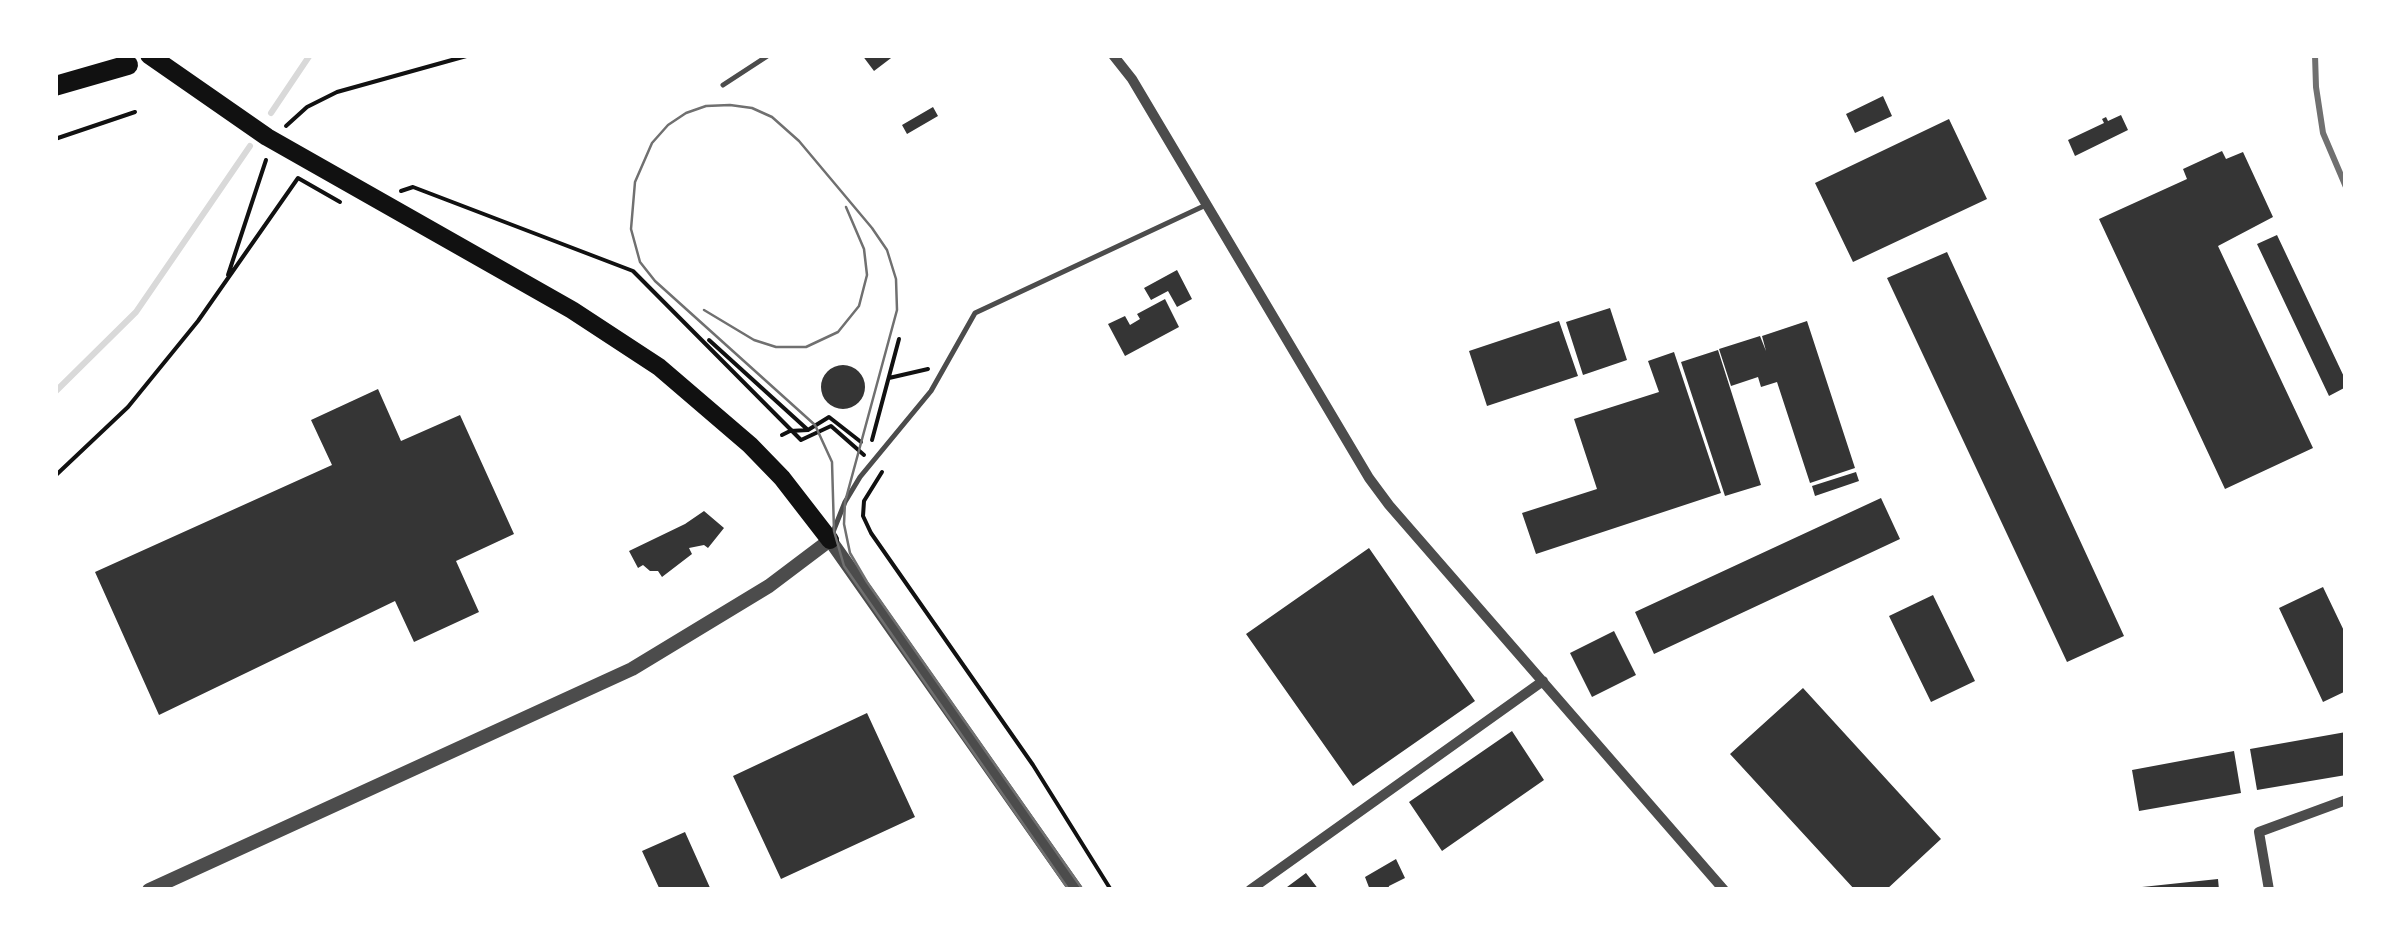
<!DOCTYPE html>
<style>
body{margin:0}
#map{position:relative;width:2401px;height:945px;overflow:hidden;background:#fff;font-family:Overpass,sans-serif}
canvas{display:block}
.frame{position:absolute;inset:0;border:58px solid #fff;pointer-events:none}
</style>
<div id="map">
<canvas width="2401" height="945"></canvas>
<div class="frame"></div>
</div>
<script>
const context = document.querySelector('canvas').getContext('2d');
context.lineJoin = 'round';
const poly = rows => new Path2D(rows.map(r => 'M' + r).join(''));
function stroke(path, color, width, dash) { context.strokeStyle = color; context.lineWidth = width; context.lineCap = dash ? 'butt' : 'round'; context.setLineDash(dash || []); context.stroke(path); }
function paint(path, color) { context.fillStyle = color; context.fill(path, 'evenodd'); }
stroke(poly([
 [271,113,310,55],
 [55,392,136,312,250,146]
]), '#d9d9d9', 6);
paint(poly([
 [862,55,895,55,874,71],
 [1883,96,1892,116,1855,133,1846,114],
 [933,107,938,116,907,134,902,125],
 [2121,115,2128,130,2075,156,2068,140,2104,123,2102,119,2106,117,2108,121],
 [1949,119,1987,199,1853,262,1815,183],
 [2222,151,2226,159,2243,152,2273,217,2218,246,2313,448,2225,489,2099,219,2187,179,2183,169],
 [2277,235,2346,381,2346,387,2329,396,2257,244],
 [1947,252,2124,636,2067,662,1887,278],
 [1177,270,1192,299,1177,307,1168,291,1151,300,1144,288],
 [1165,299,1179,327,1125,356,1108,324,1125,316,1130,325,1140,319,1137,314],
 [1610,308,1627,360,1583,375,1566,322],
 [1559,321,1578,376,1487,406,1469,351],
 [1807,321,1855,468,1810,483,1777,382,1761,387,1758,377,1731,386,1719,349,1760,336,1766,351,1762,336],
 [1718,350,1761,485,1725,496,1681,362],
 [1674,352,1721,493,1536,554,1522,513,1597,489,1574,419,1659,392,1648,361],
 '821 387a22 22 0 1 1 44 0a22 22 0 1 1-44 0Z',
 [378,389,401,441,460,415,514,534,456,561,479,612,414,642,395,601,159,715,95,572,332,465,311,420],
 [1856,472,1859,481,1815,496,1812,486],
 [1881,498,1900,539,1654,654,1635,612],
 [704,511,724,528,708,548,704,545,689,548,692,554,662,577,658,571,650,571,643,565,638,568,629,551,685,524],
 [1369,548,1475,701,1353,786,1246,634],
 [2323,587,2346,635,2346,691,2323,702,2279,608],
 [1933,595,1975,681,1931,702,1889,616],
 [1614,631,1636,675,1592,697,1570,653],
 [1803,688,1941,839,1886,890,1855,890,1730,754],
 [867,713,915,817,781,879,733,776],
 [1512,731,1544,780,1442,851,1409,802],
 [2346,732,2346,775,2257,790,2250,749],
 [2234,751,2241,793,2139,811,2132,770],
 [685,832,711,890,660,890,642,851],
 [1396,859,1405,878,1389,886,1388,890,1370,890,1365,877],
 [1306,873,1319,890,1283,890],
 [2218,879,2219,890,2142,890,2142,887]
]), '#353535');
stroke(poly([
 [286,126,307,107,337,92,470,55],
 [55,139,135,112],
 [401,191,413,187,633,271,801,440,831,426,864,455],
 [228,275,266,160],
 [709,340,808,430],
 [889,378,928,369],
 [782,435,790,431,808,430,829,417,861,442],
 [872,440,899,339],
 [882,472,864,501,863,516,871,533,1033,765,1111,890],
 [55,476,128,407,198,321,298,178,340,202]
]), '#111', 4);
stroke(poly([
 [723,85,769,55],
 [831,537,845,502,860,477,931,391,975,313,1206,205]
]), '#4c4c4c', 5);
stroke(poly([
 [1113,55,1132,79,1369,478,1389,505,1724,890],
 [1250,890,1543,681],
 [2269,890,2259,832,2346,800]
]), '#4c4c4c', 10);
stroke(poly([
 [149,890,632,669,769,586,830,540,1076,890]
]), '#4c4c4c', 14);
stroke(poly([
 [149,55,267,137,572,310,659,367,750,445,782,478,830,540]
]), '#111', 18);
stroke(poly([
 [55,86,128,65]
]), '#111', 20);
stroke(poly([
 [704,310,754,340,776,347,806,347,838,332,859,306,867,275,864,249,846,207],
 [1069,890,844,566,834,531,832,462,815,425,655,281,640,262,631,229,635,182,652,143,668,125,686,113,706,106,730,105,752,108,772,117,799,141,872,228,887,250,896,279,897,310,845,502,844,524,850,553,867,582,1083,890]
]), '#707070', 2.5);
stroke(poly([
 [2315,55,2316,87,2323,133,2346,187]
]), '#707070', 6);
</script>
